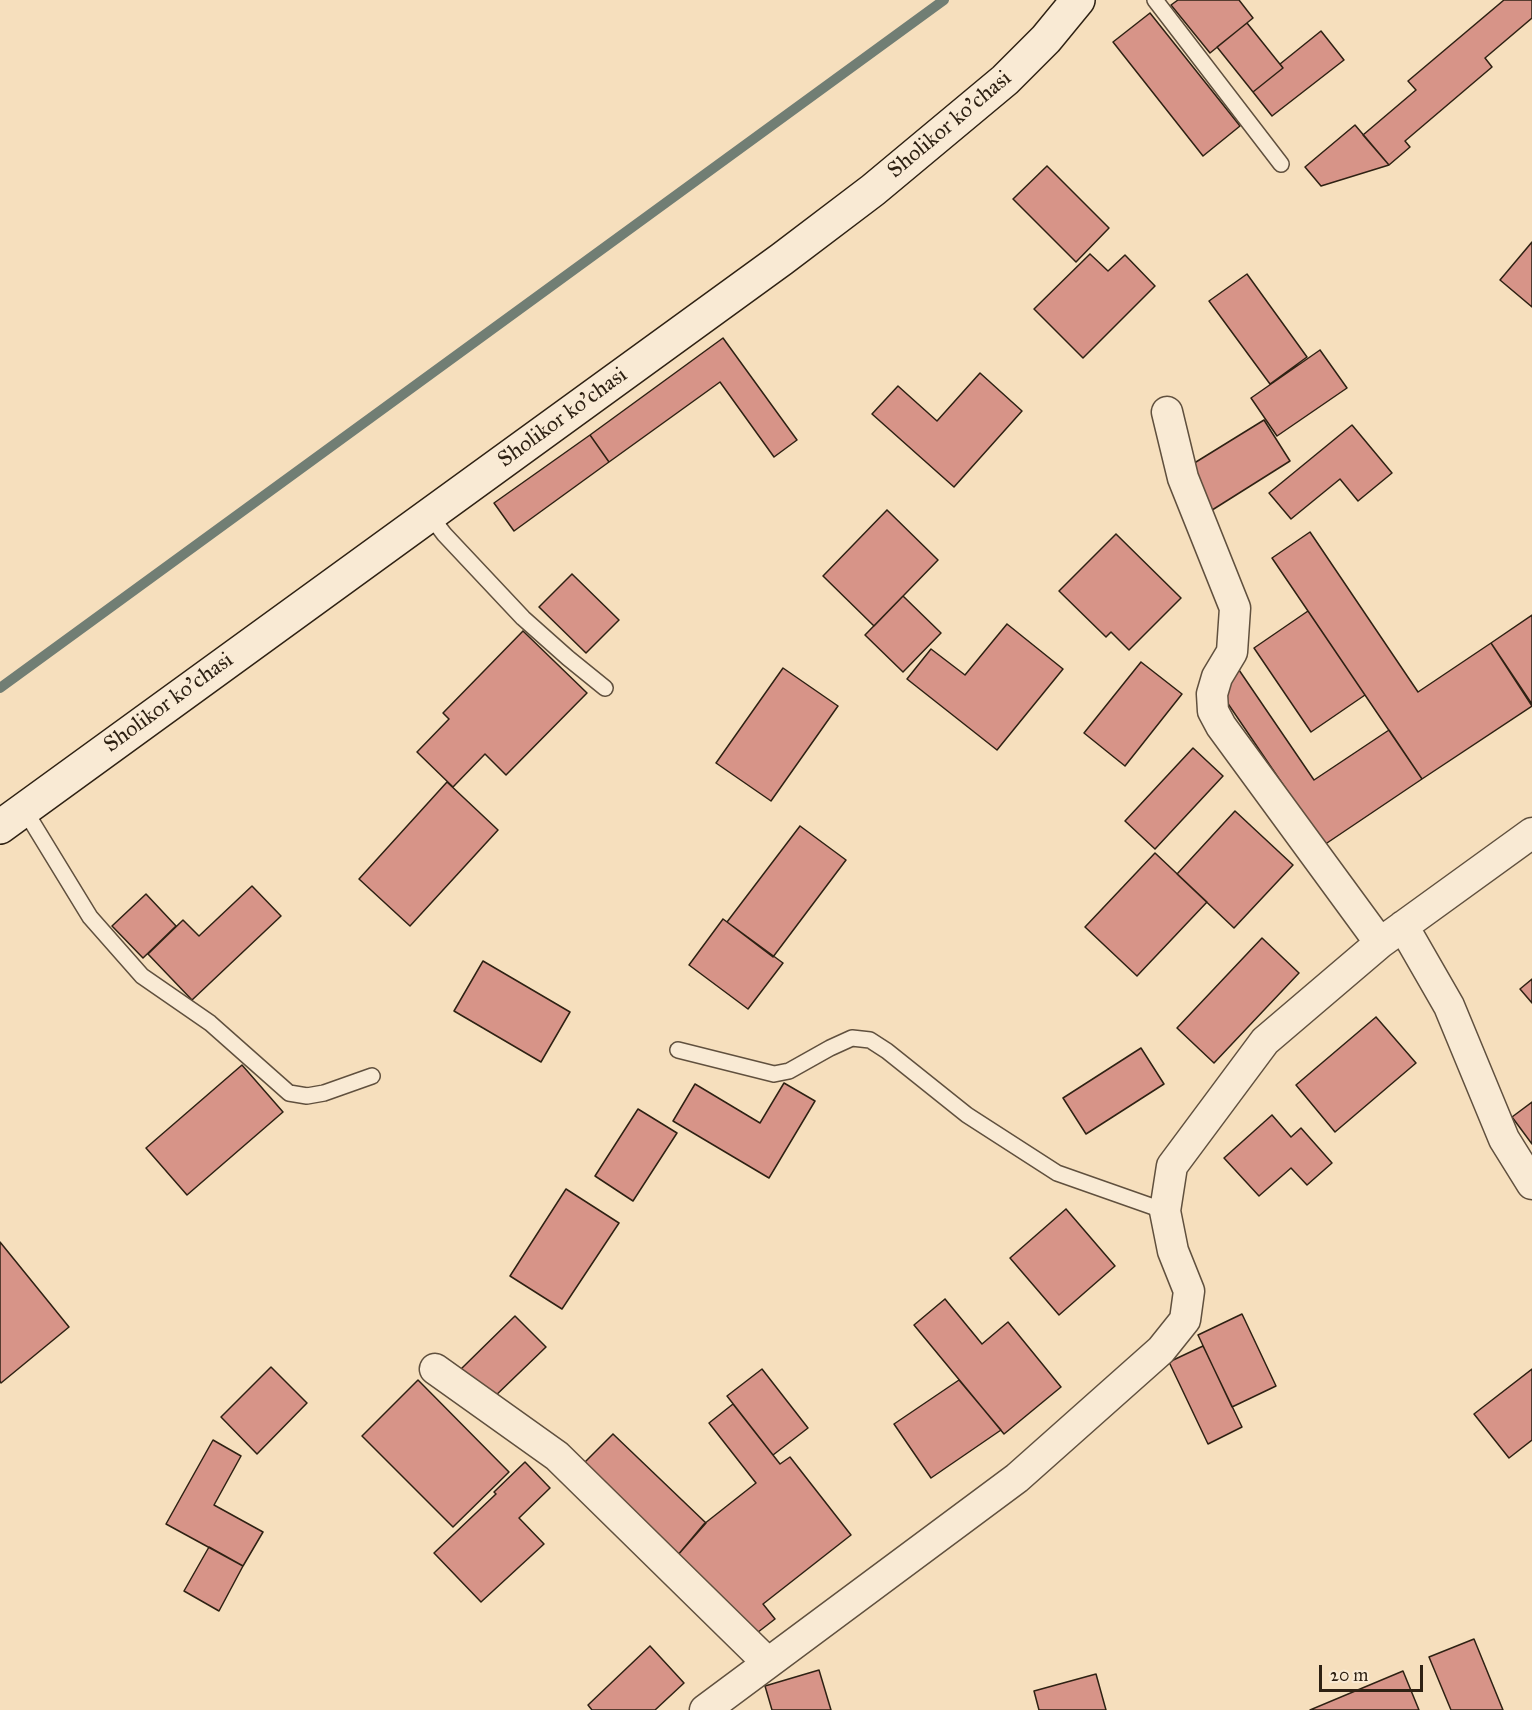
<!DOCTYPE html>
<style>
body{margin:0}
#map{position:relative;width:1532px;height:1710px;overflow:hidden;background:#f6dfbd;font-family:"IM FELL Great Primer",serif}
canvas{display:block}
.scale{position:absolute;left:1319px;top:1665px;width:104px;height:27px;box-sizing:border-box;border:3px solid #2e2113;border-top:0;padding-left:8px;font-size:18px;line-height:21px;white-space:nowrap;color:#2e2113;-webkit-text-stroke:4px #f9ead4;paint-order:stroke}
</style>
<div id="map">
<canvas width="1532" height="1710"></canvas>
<div class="scale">20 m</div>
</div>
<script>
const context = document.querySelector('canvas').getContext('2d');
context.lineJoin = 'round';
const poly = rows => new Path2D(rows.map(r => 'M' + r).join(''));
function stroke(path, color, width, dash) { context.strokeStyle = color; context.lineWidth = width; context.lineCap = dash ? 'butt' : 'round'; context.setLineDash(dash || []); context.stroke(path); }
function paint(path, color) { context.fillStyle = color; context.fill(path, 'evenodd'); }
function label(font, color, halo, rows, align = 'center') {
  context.font = font + ' "IM FELL Great Primer",serif'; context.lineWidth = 6; context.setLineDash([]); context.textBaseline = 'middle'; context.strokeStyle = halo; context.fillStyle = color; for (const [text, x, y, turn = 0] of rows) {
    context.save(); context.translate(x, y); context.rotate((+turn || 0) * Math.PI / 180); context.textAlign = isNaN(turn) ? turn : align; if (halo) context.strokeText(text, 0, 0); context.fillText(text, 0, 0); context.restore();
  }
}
stroke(poly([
 [0,688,944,0]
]), '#717e74', 10);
const building = poly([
 [1178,0,1239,0,1253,18,1210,53,1171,5,1178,0],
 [1504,0,1532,0,1532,18,1485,58,1492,67,1405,141,1410,147,1389,165,1363,135,1416,90,1408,81,1504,0],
 [1150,13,1240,126,1203,156,1113,42,1150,13],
 [1247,23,1283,68,1253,92,1217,47,1247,23],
 [1321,31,1344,60,1272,116,1253,92,1283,68,1280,64,1321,31],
 [1355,125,1389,165,1321,186,1305,167,1355,125],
 [1047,166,1109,228,1076,262,1013,199,1047,166],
 [1532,242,1532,307,1500,280,1532,242],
 [1090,254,1108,271,1125,255,1155,286,1083,358,1034,309,1090,254],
 [1247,274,1307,357,1270,384,1209,301,1247,274],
 [723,338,797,440,774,457,720,382,609,462,590,435,723,338],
 [1320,350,1347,388,1277,436,1251,398,1320,350],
 [980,373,1022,411,954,487,872,414,898,386,937,421,980,373],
 [1264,420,1290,461,1209,512,1183,470,1264,420],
 [1352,425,1392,473,1358,501,1340,479,1291,519,1269,493,1352,425],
 [590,435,609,462,514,531,494,503,590,435],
 [887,510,938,560,874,626,823,576,887,510],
 [1310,532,1418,692,1491,643,1532,706,1422,779,1272,558,1310,532],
 [1116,534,1181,598,1129,650,1111,632,1106,637,1059,591,1116,534],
 [572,574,619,620,586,653,539,607,572,574],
 [903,596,941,633,903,672,865,635,903,596],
 [1308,611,1365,695,1311,732,1254,648,1308,611],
 [1532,615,1532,704,1491,643,1532,615],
 [1007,624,1063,669,997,750,907,679,931,649,965,675,1007,624],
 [523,631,587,693,506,775,485,754,453,787,417,752,449,719,443,713,523,631],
 [1141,662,1182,694,1125,766,1084,733,1141,662],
 [783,668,838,706,771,801,716,763,783,668],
 [1239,670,1314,780,1389,730,1422,779,1324,845,1216,686,1239,670],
 [1193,748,1223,776,1155,849,1125,821,1193,748],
 [447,782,498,830,410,926,359,879,447,782],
 [1235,811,1293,865,1234,928,1177,874,1235,811],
 [800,826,846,860,773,957,727,922,800,826],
 [1155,853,1207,902,1137,976,1085,927,1155,853],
 [252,886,281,916,192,1000,148,954,183,920,199,936,252,886],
 [146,894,176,926,143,958,112,926,146,894],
 [723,919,783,963,748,1009,689,965,723,919],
 [1262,938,1299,973,1214,1063,1177,1028,1262,938],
 [483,961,570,1012,541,1062,454,1011,483,961],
 [1532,979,1532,1003,1520,989,1532,979],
 [1376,1017,1416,1063,1335,1132,1296,1085,1376,1017],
 [1141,1048,1164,1084,1086,1134,1063,1098,1141,1048],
 [242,1065,283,1112,187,1195,146,1148,242,1065],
 [784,1083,815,1101,769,1178,673,1121,695,1084,760,1123,784,1083],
 [1532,1102,1532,1144,1512,1117,1532,1102],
 [638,1109,677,1133,633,1201,595,1176,638,1109],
 [1272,1115,1291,1137,1301,1128,1332,1163,1307,1185,1291,1168,1259,1196,1224,1158,1272,1115],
 [566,1189,619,1223,562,1309,510,1276,566,1189],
 [1066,1209,1115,1266,1059,1315,1010,1258,1066,1209],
 [0,1242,69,1327,1,1383,0,1381,0,1242],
 [945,1299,982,1344,1008,1322,1061,1387,1004,1434,914,1325,945,1299],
 [1242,1314,1276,1386,1232,1407,1198,1335,1242,1314],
 [515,1316,546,1347,491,1400,461,1369,515,1316],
 [1203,1346,1242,1427,1208,1444,1169,1362,1203,1346],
 [271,1367,307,1403,257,1454,221,1417,271,1367],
 [762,1369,808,1428,773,1455,727,1396,762,1369],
 [1532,1369,1532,1440,1509,1458,1474,1414,1532,1369],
 [418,1380,509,1472,453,1527,362,1436,418,1380],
 [959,1380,1001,1430,931,1478,894,1424,959,1380],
 [733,1404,780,1464,790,1457,851,1535,763,1604,775,1619,753,1636,677,1556,704,1524,756,1483,709,1423,733,1404],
 [613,1434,706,1523,677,1556,582,1465,613,1434],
 [213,1440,241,1456,214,1505,263,1532,243,1566,166,1524,213,1440],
 [525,1462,550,1488,519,1518,544,1544,481,1602,434,1553,496,1494,494,1492,525,1462],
 [209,1547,243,1566,219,1611,184,1591,209,1547],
 [1474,1639,1503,1710,1451,1710,1429,1657,1474,1639],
 [650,1646,684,1683,655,1710,592,1710,588,1705,650,1646],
 [819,1670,831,1710,772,1710,765,1686,819,1670],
 [1403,1671,1419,1710,1310,1710,1403,1671],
 [1096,1674,1106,1710,1039,1710,1034,1691,1096,1674]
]);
paint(building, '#d79488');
stroke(building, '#2e2113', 1.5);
const lane = poly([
 [1155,0,1281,164],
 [429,514,444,534,523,618,568,658,605,688],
 [24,809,90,917,142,976,210,1023,289,1093,307,1096,324,1093,372,1076],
 [678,1050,774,1074,789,1071,830,1048,852,1038,870,1040,887,1051,967,1115,1057,1173,1165,1211]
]);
const street = poly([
 [1167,412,1183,478,1235,608,1232,652,1217,677,1212,694,1213,711,1221,726,1380,943],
 [1403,926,1449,1006,1504,1139,1532,1184],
 [435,1369,557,1456,768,1663],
 [705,1710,1017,1478,1161,1350,1185,1320,1189,1291,1173,1251,1165,1211,1172,1166,1265,1041,1380,943,1532,833]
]);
const secondary = poly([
 [0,827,782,259,873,190,1005,80,1046,39,1078,0]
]);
stroke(lane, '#60503e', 18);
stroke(street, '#60503e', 33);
stroke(secondary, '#2e2113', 36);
stroke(lane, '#f9ead4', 15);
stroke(street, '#f9ead4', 30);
stroke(secondary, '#f9ead4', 33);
label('22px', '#2e2113', '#f9ead4', [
 ["Sholikor ko'chasi",950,125,-40],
 ["Sholikor ko'chasi",563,418,-36],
 ["Sholikor ko'chasi",169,703,-36]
]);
</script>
